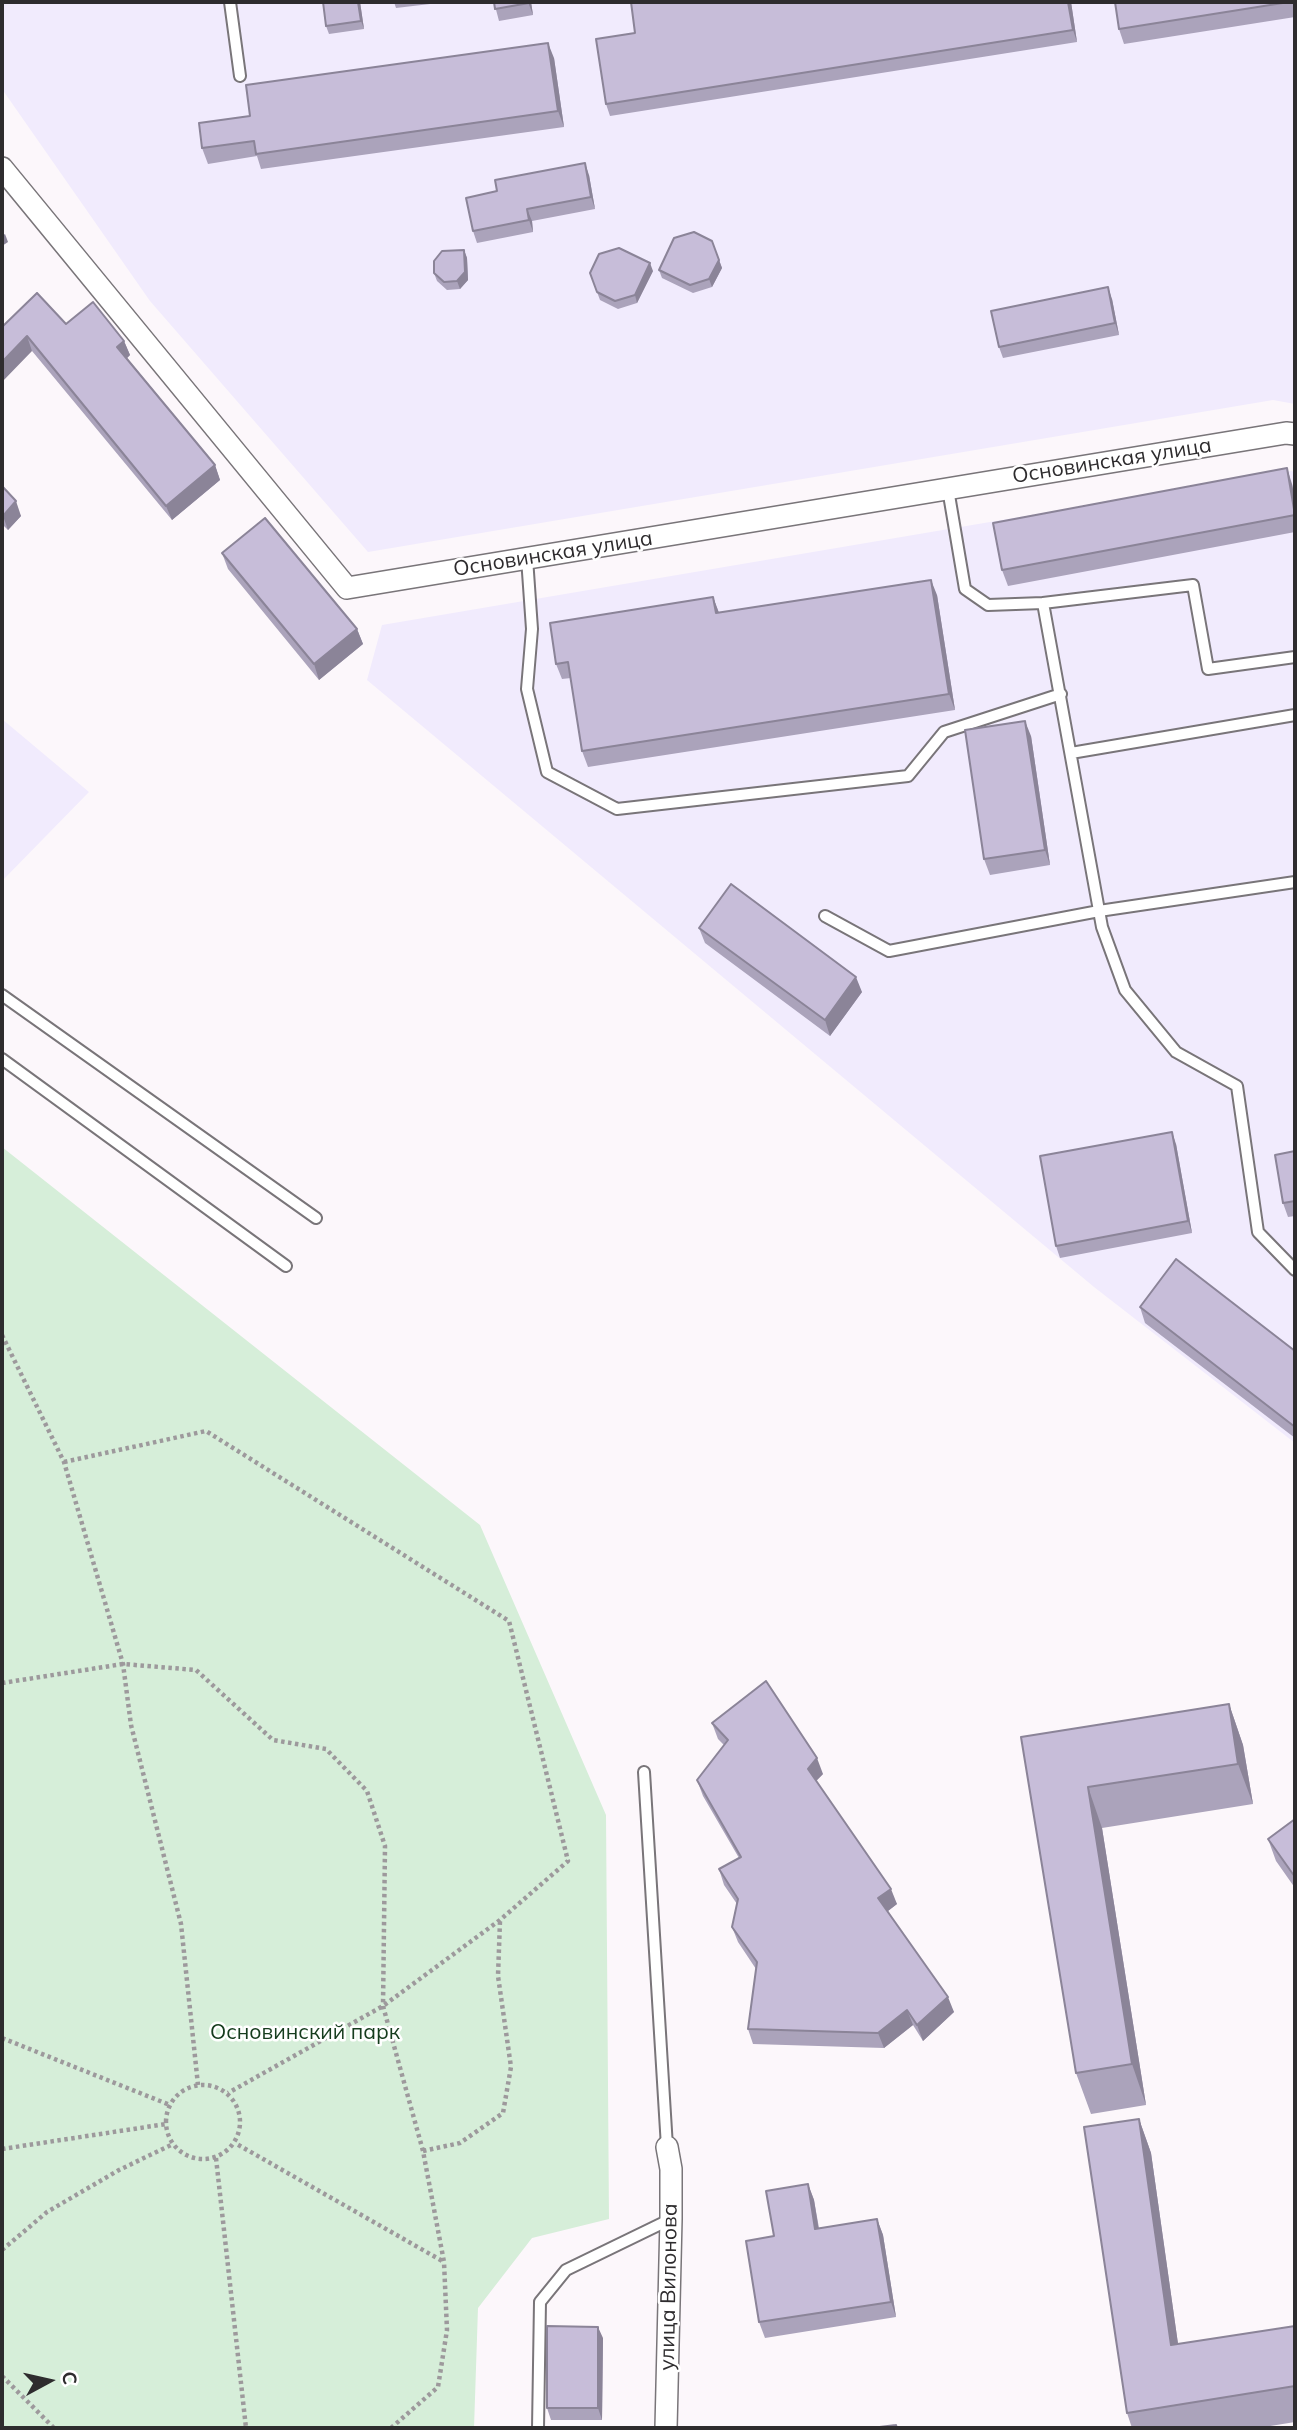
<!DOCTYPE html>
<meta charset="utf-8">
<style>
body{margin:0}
#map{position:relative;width:1297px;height:2430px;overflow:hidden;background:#fcf7fb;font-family:Mulish,sans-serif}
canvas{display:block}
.frame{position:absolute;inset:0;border:4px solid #2e2c2e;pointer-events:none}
.north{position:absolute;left:14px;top:2346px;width:70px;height:70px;-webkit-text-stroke:5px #fff;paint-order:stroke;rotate:82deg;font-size:19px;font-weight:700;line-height:28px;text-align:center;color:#2e2c2e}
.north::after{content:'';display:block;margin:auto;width:24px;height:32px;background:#2e2c2e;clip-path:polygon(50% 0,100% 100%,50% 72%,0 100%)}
</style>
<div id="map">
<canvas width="1297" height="2430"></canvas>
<div class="frame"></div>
<div class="north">С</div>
</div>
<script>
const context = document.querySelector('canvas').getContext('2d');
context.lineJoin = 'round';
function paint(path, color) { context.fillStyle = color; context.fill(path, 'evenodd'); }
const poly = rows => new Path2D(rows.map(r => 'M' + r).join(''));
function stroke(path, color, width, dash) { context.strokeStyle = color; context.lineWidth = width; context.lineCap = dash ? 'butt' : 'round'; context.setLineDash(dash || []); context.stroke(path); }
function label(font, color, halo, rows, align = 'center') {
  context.font = font + ' Mulish,sans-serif'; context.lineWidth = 5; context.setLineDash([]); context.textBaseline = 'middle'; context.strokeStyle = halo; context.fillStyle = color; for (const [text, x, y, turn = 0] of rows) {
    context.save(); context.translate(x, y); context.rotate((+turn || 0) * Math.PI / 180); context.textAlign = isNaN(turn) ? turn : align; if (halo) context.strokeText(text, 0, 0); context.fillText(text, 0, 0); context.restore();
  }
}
paint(poly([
 [2,2,1295,2,1295,404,1273,400,368,552,150,301,2,89],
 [1291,471,1295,472,1295,1443,1094,1287,367,680,382,625],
 [2,719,89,792,2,881]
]), '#f1ebfd');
paint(poly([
 [2,1147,480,1525,606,1815,609,2219,532,2238,478,2308,474,2428,2,2428]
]), '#d6eed9');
const lane = poly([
 [230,2,240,76],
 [948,489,965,589,988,605,1043,603,1102,927,1125,990,1176,1052,1237,1086,1258,1232,1295,1270],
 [527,558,532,629,527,689,547,772,617,809,908,776,944,732,1061,694],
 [1043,603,1193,585,1208,669,1295,657],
 [1071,753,1295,715],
 [825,916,889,951,1099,911,1295,882],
 [2,995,316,1218],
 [2,1059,286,1266],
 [644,1772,667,2147],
 [538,2428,540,2302,566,2270,671,2219]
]);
const street = poly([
 [2,168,347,588,1286,433,1295,434],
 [666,2428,671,2219,671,2169,667,2147]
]);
stroke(lane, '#797579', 14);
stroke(street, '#797579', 24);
stroke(poly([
 [2,1335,64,1462,123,1664,131,1725,181,1924,198,2085],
 [64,1462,206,1431,509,1621,568,1861,500,1920,383,2006,228,2093],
 [2,1683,123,1664,196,1670,273,1740,326,1749,367,1791,385,1846,383,2006,423,2151,444,2262,235,2143],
 [2,2038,170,2105],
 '166 2122a37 37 0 1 1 74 0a37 37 0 1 1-74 0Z',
 [2,2149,166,2124],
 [423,2151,460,2143,503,2113,511,2067,498,1976,500,1921],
 [216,2158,246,2428],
 [2,2250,47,2212,119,2170,173,2144],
 [2,2376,54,2428],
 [391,2428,438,2387,447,2330,444,2262]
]), '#9d999c', 4.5, [3.5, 3.5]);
stroke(lane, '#fff', 10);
stroke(street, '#fff', 21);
paint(poly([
 [360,2,364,29,329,34,326,26],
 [394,2,430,2,430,4,396,8],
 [494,2,531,2,533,15,499,21],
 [1071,2,1077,42,610,116,606,104],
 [1115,2,1295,2,1295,17,1124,44,1119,29],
 [554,58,564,127,261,169,257,156,208,164,202,148,250,116],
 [589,175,595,209,532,221,533,232,477,243,473,231],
 [712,241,722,268,712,287,693,293,662,278,659,270],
 [464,250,467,258,468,280,460,289,447,290,437,281,434,273],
 [653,271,637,303,618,309,600,300,590,273],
 [1112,299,1119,335,1003,358,999,347],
 [66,324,124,341,130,355,127,358,215,465,220,480,172,520,32,351,2,327],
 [1292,484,1295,500,1295,532,1008,586,1002,570],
 [2,486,21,516,8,530,2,524],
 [222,553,357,629,363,644,319,680,228,569],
 [937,595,955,710,588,767,582,751,571,678,562,679,556,664,713,597,719,613],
 [1031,736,1050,865,990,875,984,859],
 [699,928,862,992,830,1036,705,943],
 [1176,1144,1192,1233,1060,1258,1056,1246],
 [1295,1151,1295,1216,1288,1217,1283,1203],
 [1140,1307,1295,1351,1295,1438,1145,1323],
 [1229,1704,1243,1745,1253,1804,1102,1828,1146,2105,1091,2114,1076,2073,1021,1737],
 [712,1723,823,1774,816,1781,897,1904,888,1911,954,2012,923,2041,913,2025,884,2048,753,2044,748,2029,756,1969,738,1942,732,1927,737,1904,724,1885,719,1869,739,1858,703,1796,697,1780,724,1745,718,1739],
 [1295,1819,1295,1888,1276,1861,1268,1839],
 [1139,2119,1151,2153,1178,2344,1295,2326,1295,2422,1258,2428,1132,2428,1127,2413],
 [808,2184,814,2200,819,2228,877,2219,883,2235,896,2317,765,2338,759,2322,774,2236],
 [603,2338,602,2420,551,2420,547,2408]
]), '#aba3bb');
paint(poly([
 [358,2,360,2,364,29,361,21],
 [528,2,531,2,533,15],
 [1068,2,1071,2,1077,42,1073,30],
 [548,43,554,58,564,127,558,111],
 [585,163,589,175,595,209,591,197],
 [527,209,532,221,533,232,529,220],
 [5,234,8,242,2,246,2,236],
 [464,250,467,258,468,280,460,289,457,281],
 [719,260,722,268,712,287,709,279],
 [650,263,653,271,637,303,635,295],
 [1108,287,1112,299,1119,335,1115,323],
 [27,336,32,351,2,382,2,362],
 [124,341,130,355,123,362,117,347],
 [215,465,220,480,172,520,166,506],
 [1287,468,1292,484,1295,500,1295,515],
 [16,501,21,516,8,530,3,516],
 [931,580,937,595,955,710,949,694],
 [713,597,719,613,716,613],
 [357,629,363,644,319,680,314,664],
 [1025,721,1031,736,1050,865,1045,850],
 [856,977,862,992,830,1036,825,1020],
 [1172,1132,1176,1144,1192,1233,1188,1221],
 [1229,1704,1243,1745,1253,1804,1238,1764],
 [817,1758,823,1774,813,1784,808,1769],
 [1088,1787,1102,1828,1146,2105,1132,2064],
 [891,1889,897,1904,884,1914,878,1898],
 [948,1997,954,2012,923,2041,917,2025],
 [907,2010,913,2025,884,2048,878,2033],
 [1139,2119,1151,2153,1183,2379,1171,2345],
 [808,2184,814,2200,821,2244,815,2229],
 [877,2219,883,2235,896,2317,891,2302],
 [598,2327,603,2338,602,2420,598,2408]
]), '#8b8498');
const building = poly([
 [323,2,358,2,361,21,326,26,323,2],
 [494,2,528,2,529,3,495,9,494,2],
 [631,2,1068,2,1073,30,606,104,596,39,635,33,631,2],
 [1115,2,1289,2,1119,29,1115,2],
 [548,43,558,111,256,154,254,141,202,148,199,123,250,116,246,85,548,43],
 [585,163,591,197,527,209,529,220,473,231,466,198,497,191,495,180,585,163],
 [694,232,712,241,719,260,709,279,690,285,659,270,674,238,694,232],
 [619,248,650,263,635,295,615,301,597,292,590,273,599,254,619,248],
 [464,250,465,272,457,281,444,282,434,273,434,261,442,251,464,250],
 [1108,287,1115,323,999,347,991,311,1108,287],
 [37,293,66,324,93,302,124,341,117,347,215,465,166,506,27,336,2,362,2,327,37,293],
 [1287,468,1295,515,1002,570,993,523,1287,468],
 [2,486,16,501,3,516,2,515,2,486],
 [265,518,357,629,314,664,222,553,265,518],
 [931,580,949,694,582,751,568,662,556,664,550,623,713,597,716,613,931,580],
 [1025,721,1045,850,984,859,965,730,1025,721],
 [731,884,856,977,825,1020,699,928,731,884],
 [1172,1132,1188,1221,1056,1246,1040,1156,1172,1132],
 [1295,1151,1295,1201,1283,1203,1275,1155,1295,1151],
 [1176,1259,1295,1351,1295,1427,1140,1307,1176,1259],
 [766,1681,817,1758,808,1769,891,1889,878,1898,948,1997,917,2025,907,2010,878,2033,748,2029,757,1962,732,1927,738,1899,719,1869,741,1857,697,1780,728,1740,712,1723,766,1681],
 [1229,1704,1238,1764,1088,1787,1132,2064,1076,2073,1021,1737,1229,1704],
 [1295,1819,1295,1877,1268,1839,1295,1819],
 [1139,2119,1171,2345,1295,2326,1295,2386,1127,2413,1084,2127,1139,2119],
 [808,2184,815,2229,877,2219,891,2302,759,2322,746,2241,774,2236,766,2191,808,2184],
 [547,2326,598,2327,598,2408,547,2408,547,2326],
 [896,2425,897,2428,871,2428,896,2425]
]);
paint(building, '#c7bdd9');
stroke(building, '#8b8498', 2);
label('21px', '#2e2c2e', '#fff', [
 ["Основинская улица",1112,461,-9],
 ["Основинская улица",553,554,-9],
 ["улица Вилонова",669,2287,-89]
]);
label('21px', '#153c1d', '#fff', [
 ["Основинский парк",305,2033]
]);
</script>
